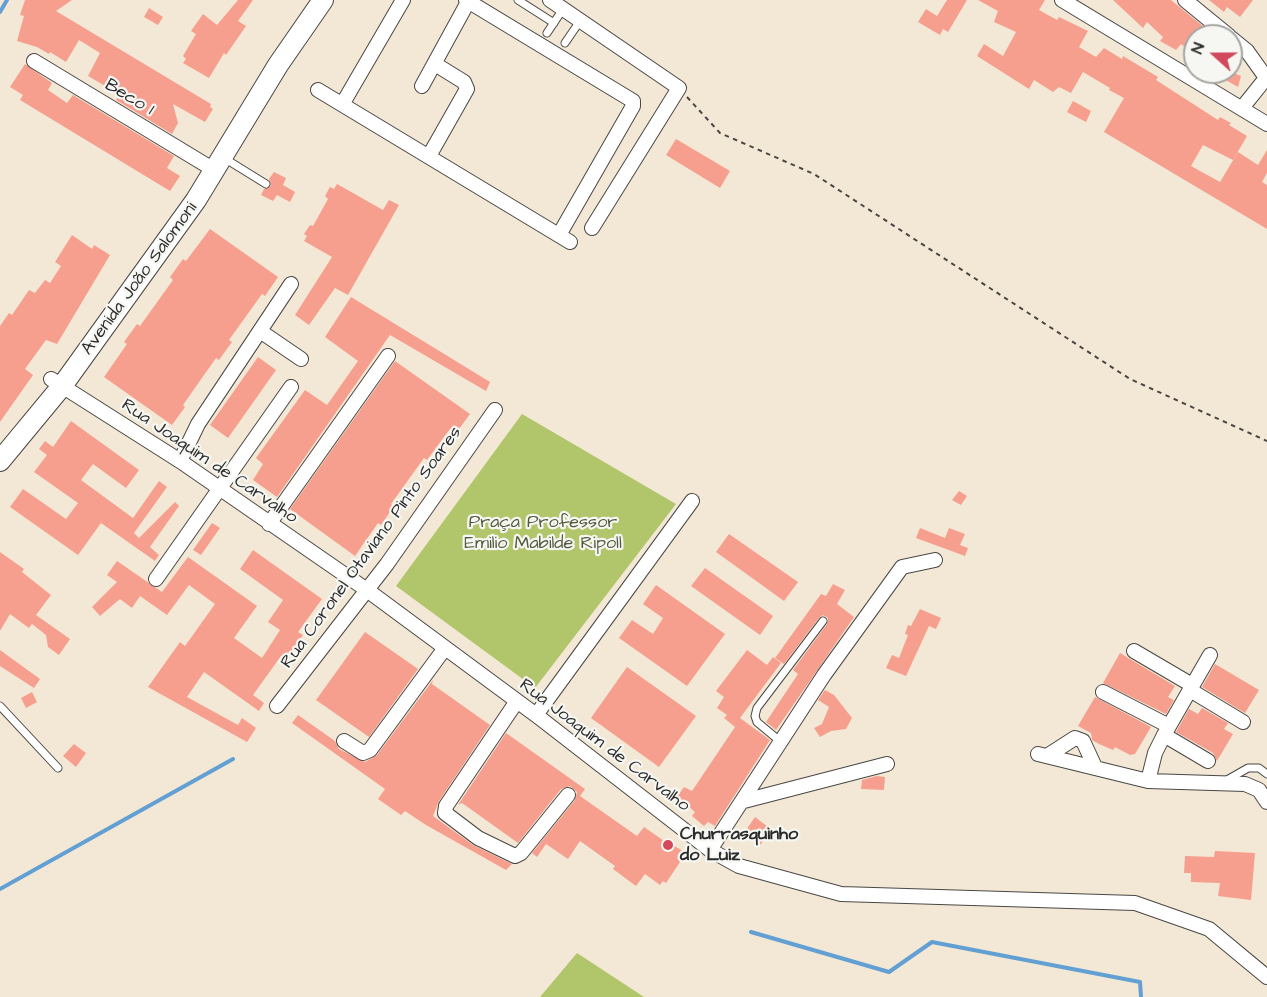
<!DOCTYPE html>
<meta charset="utf-8">
<style>
body{margin:0}
#map{position:relative;width:1267px;height:997px;overflow:hidden;background:#f3e8d5;font-family:"Architects Daughter",sans-serif}
canvas{display:block}
.north{position:absolute;left:1183px;top:24px;width:60px;height:60px;box-sizing:border-box;background:#f6f6f2;border:2px solid #a5a5a2;border-radius:50%;rotate:291deg;font-size:16px;font-weight:700;line-height:24px;text-align:center;color:#2b2b2b}
.north::after{content:'';display:block;margin:auto;width:21px;height:27px;background:#d1495b;clip-path:polygon(50% 0,100% 100%,50% 72%,0 100%)}
</style>
<div id="map">
<canvas width="1267" height="997"></canvas>
<div class="north">N</div>
</div>
<script>
const context = document.querySelector('canvas').getContext('2d');
context.lineJoin = 'round';
function paint(path, color) { context.fillStyle = color; context.fill(path, 'evenodd'); }
const poly = rows => new Path2D(rows.map(r => 'M' + r).join(''));
function stroke(path, color, width, dash) { context.strokeStyle = color; context.lineWidth = width; context.lineCap = dash ? 'butt' : 'round'; context.setLineDash(dash || []); context.stroke(path); }
function label(font, color, halo, rows, align = 'center') {
  context.font = font + ' "Architects Daughter",sans-serif'; context.lineWidth = 4.5; context.setLineDash([]); context.textBaseline = 'middle'; context.strokeStyle = halo; context.fillStyle = color; for (const [text, x, y, turn = 0] of rows) {
    context.save(); context.translate(x, y); context.rotate((+turn || 0) * Math.PI / 180); context.textAlign = isNaN(turn) ? turn : align; if (halo) context.strokeText(text, 0, 0); context.fillText(text, 0, 0); context.restore();
  }
}
paint(poly([
 [522,414,676,504,535,688,396,586],
 [577,953,644,997,540,997]
]), '#b1c66b');
stroke(poly([
 [0,12,7,0],
 [0,889,233,759],
 [751,932,889,972,932,942,1140,982,1141,997]
]), '#629fd3', 4);
paint(poly([
 [25,0,72,0,56,11,211,104,210,107,213,109,205,122,173,104,178,123,172,134,116,100,119,94,88,76,100,53,79,40,66,62,50,52,49,54,37,47,17,41,24,16,20,15],
 [238,0,253,0,238,21,246,26,226,55,224,53,209,78,183,63,186,59,183,56,196,34,191,31,203,14,217,25],
 [947,0,967,0,948,32,943,29,940,35,918,22,926,9,937,16],
 [978,0,1045,0,1039,10,1057,20,1059,17,1088,31,1079,47,1096,57,1104,48,1122,59,1123,56,1158,77,1156,80,1218,120,1220,117,1231,123,1229,125,1247,136,1233,160,1203,145,1191,166,1220,182,1238,152,1258,165,1267,150,1267,173,1262,182,1267,185,1267,229,1104,132,1124,98,1109,90,1110,88,1083,72,1071,93,1059,87,1053,92,1034,80,1029,89,977,56,984,44,1003,56,1016,32,994,22,998,11],
 [1113,0,1171,0,1215,36,1195,36,1195,55,1181,44,1176,50,1160,41,1163,37,1147,22,1143,28],
 [1209,0,1253,0,1240,17,1227,7,1224,12],
 [149,8,163,17,158,25,144,17],
 [25,64,52,83,48,90,67,103,73,95,174,156,167,168,180,176,170,191,20,100,23,95,10,87],
 [1231,72,1241,76,1238,87,1224,79],
 [1073,101,1091,111,1086,122,1067,112],
 [676,139,730,171,720,188,666,155],
 [274,172,286,178,283,185,295,192,290,202,277,195,273,201,261,195,264,189,271,186,269,179],
 [337,184,383,210,389,200,399,205,348,295,335,288,309,325,295,315,332,257,304,241,307,236,304,234,310,225,313,226,328,199,325,196,330,187,334,189],
 [210,229,278,277,265,296,262,294,229,340,232,342,219,360,216,358,183,405,185,407,172,425,104,377,127,344,124,342,137,324,140,326,173,280,170,277,183,259,186,261],
 [72,235,92,249,94,245,110,255,57,344,46,340,25,369,33,375,0,422,0,326,9,313,12,315,29,290,35,293,45,280,50,283,61,266,55,262],
 [351,297,490,382,486,391,390,335,277,497,253,480,263,464,256,458,305,390,327,405,358,361,325,337],
 [258,357,276,370,228,438,210,425],
 [395,361,470,414,456,433,450,429,427,460,424,458,391,504,394,506,381,525,378,523,355,556,290,509],
 [71,421,139,470,126,488,93,464,81,480,133,518,159,481,167,487,134,533,139,538,175,502,179,506,150,547,159,555,155,561,101,523,78,555,10,507,23,489,66,519,78,503,34,472,47,455,39,449,45,441,53,447],
 [959,491,967,496,961,505,952,500],
 [212,523,220,528,201,555,193,550],
 [920,528,945,538,949,528,965,534,960,545,968,548,965,556,916,538],
 [729,534,798,582,784,601,716,552],
 [253,550,322,599,298,632,303,635,286,659,281,656,253,695,264,703,259,711,204,672,187,697,238,725,242,718,256,728,247,742,148,687,180,642,185,646,215,604,189,585,167,615,140,596,132,608,120,599,100,616,92,607,117,582,107,575,117,561,162,592,188,557,257,606,234,638,262,658,280,630,268,622,283,600,240,569],
 [0,552,24,569,22,572,51,595,36,615,70,639,59,655,48,647,46,635,32,624,29,628,10,614,0,631],
 [705,568,773,616,760,635,691,586],
 [833,584,845,590,837,604,854,617,776,730,766,722,798,674,793,670,827,624,828,618,823,615,819,618,784,664,775,658,821,594,826,596],
 [656,585,725,634,687,686,619,638,632,620,653,634,663,618,643,604],
 [920,609,941,618,936,629,929,626,906,676,886,668,892,655,899,658,908,635,905,634,908,625,911,626],
 [365,632,418,669,369,737,316,700],
 [0,650,40,679,34,688,0,666],
 [747,650,767,665,773,657,781,663,740,718,770,740,715,826,708,822,704,826,692,816,695,812,677,797,684,787,692,791,735,727,724,718,727,715,717,708,724,697,716,691],
 [1120,653,1175,686,1168,697,1174,700,1166,714,1103,683],
 [1215,664,1259,690,1245,713,1202,687],
 [627,667,696,716,659,767,591,718],
 [433,680,432,684,490,725,439,801,433,816,473,845,512,864,506,870,426,825,405,811,401,815,378,799,385,789,292,723,298,715,335,741,339,749,365,762,377,755],
 [825,690,834,695,852,718,846,729,831,731,820,737,814,728,822,724,829,707,818,700],
 [32,692,37,702,26,708,21,698],
 [1095,697,1151,727,1135,754,1130,755,1115,747,1113,750,1099,744,1092,740,1091,733,1078,726],
 [1202,708,1228,723,1224,729,1233,734,1217,761,1213,753,1176,732,1189,709,1198,714],
 [506,733,585,789,580,796,637,836,644,827,667,843,668,842,686,853,666,883,663,881,660,885,645,874,636,886,613,869,615,866,580,841,568,859,546,844,537,857,532,853,575,800,577,792,570,786,561,789,518,843,462,803,458,805],
 [74,744,86,753,76,767,63,756],
 [877,776,885,777,884,790,861,789,862,780],
 [755,817,772,830,760,845,744,833],
 [1215,851,1255,853,1251,900,1218,896,1220,883,1191,882,1191,873,1184,873,1185,856,1214,857]
]), '#f79f8e');
const lane = poly([
 [518,0,554,23],
 [547,33,563,9],
 [565,43,580,21],
 [224,158,266,184],
 [0,706,58,768],
 [781,742,757,722,755,716,757,708,823,621],
 [1227,780,1248,768,1259,768,1267,774]
]);
const street = poly([
 [466,0,633,101,633,106,559,235],
 [550,0,679,88,592,228],
 [1062,0,1267,124],
 [1185,0,1229,36],
 [1231,38,1247,51,1267,79],
 [34,61,206,165],
 [422,86,468,2],
 [318,90,570,242],
 [343,103,403,0],
 [1242,108,1266,78],
 [429,156,467,89,464,82,435,64],
 [260,331,301,359],
 [51,379,180,461,367,590,536,715,710,850,739,866,841,894,1135,903,1209,929,1267,977],
 [180,461,198,424,291,284],
 [269,524,388,356],
 [156,579,291,387],
 [1134,651,1192,685],
 [1190,690,1243,722],
 [1103,692,1169,726],
 [517,701,446,806,445,813,478,838,515,856,521,853,568,795],
 [277,706,387,564,495,410],
 [536,715,692,501],
 [1164,735,1208,761],
 [344,741,363,753,370,750,445,648],
 [1038,754,1148,781,1245,784,1259,790,1267,802],
 [1047,756,1075,738,1083,741,1095,767],
 [1148,781,1155,753,1164,735,1210,655],
 [744,801,887,764],
 [710,850,824,675,902,567,935,560]
]);
const secondary = poly([
 [0,461,62,386,196,200,278,65,323,0]
]);
stroke(lane, '#494744', 9);
stroke(street, '#494744', 16);
stroke(secondary, '#494744', 22);
stroke(poly([
 [687,97,720,133,814,174,1130,379,1267,441]
]), '#494744', 2, [4.5, 4.5]);
stroke(lane, '#fff', 7);
stroke(street, '#fff', 14);
stroke(secondary, '#fff', 20);
for (const [x, y, r, color] of [
 [668,845,6,"#d1495b"]
]) { const dot = new Path2D(); dot.arc(x, y, r, 0, 2 * Math.PI); context.fillStyle = color; context.fill(dot); stroke(dot, '#f6f6f2', 2); }
label('18px', '#2b2b2b', '#f6f6f2', [
 ["Beco 1",129,98,31],
 ["Avenida João Salomoni",140,279,-54],
 ["Rua Joaquim de Carvalho",209,462,34],
 ["Rua Coronel Otaviano Pinto Soares",372,548,-54],
 ["Rua Joaquim de Carvalho",604,746,37]
]);
label('18px', '#535a3e', '#f6f6f2', [
 ["Praça Professor",543,523],
 ["Emilio Mabilde Ripoll",543,544]
]);
label('bold 18px', '#2b2b2b', '#f6f6f2', [
 ["Churrasquinho",680,835],
 ["do Luiz",680,856]
], 'left');
</script>
